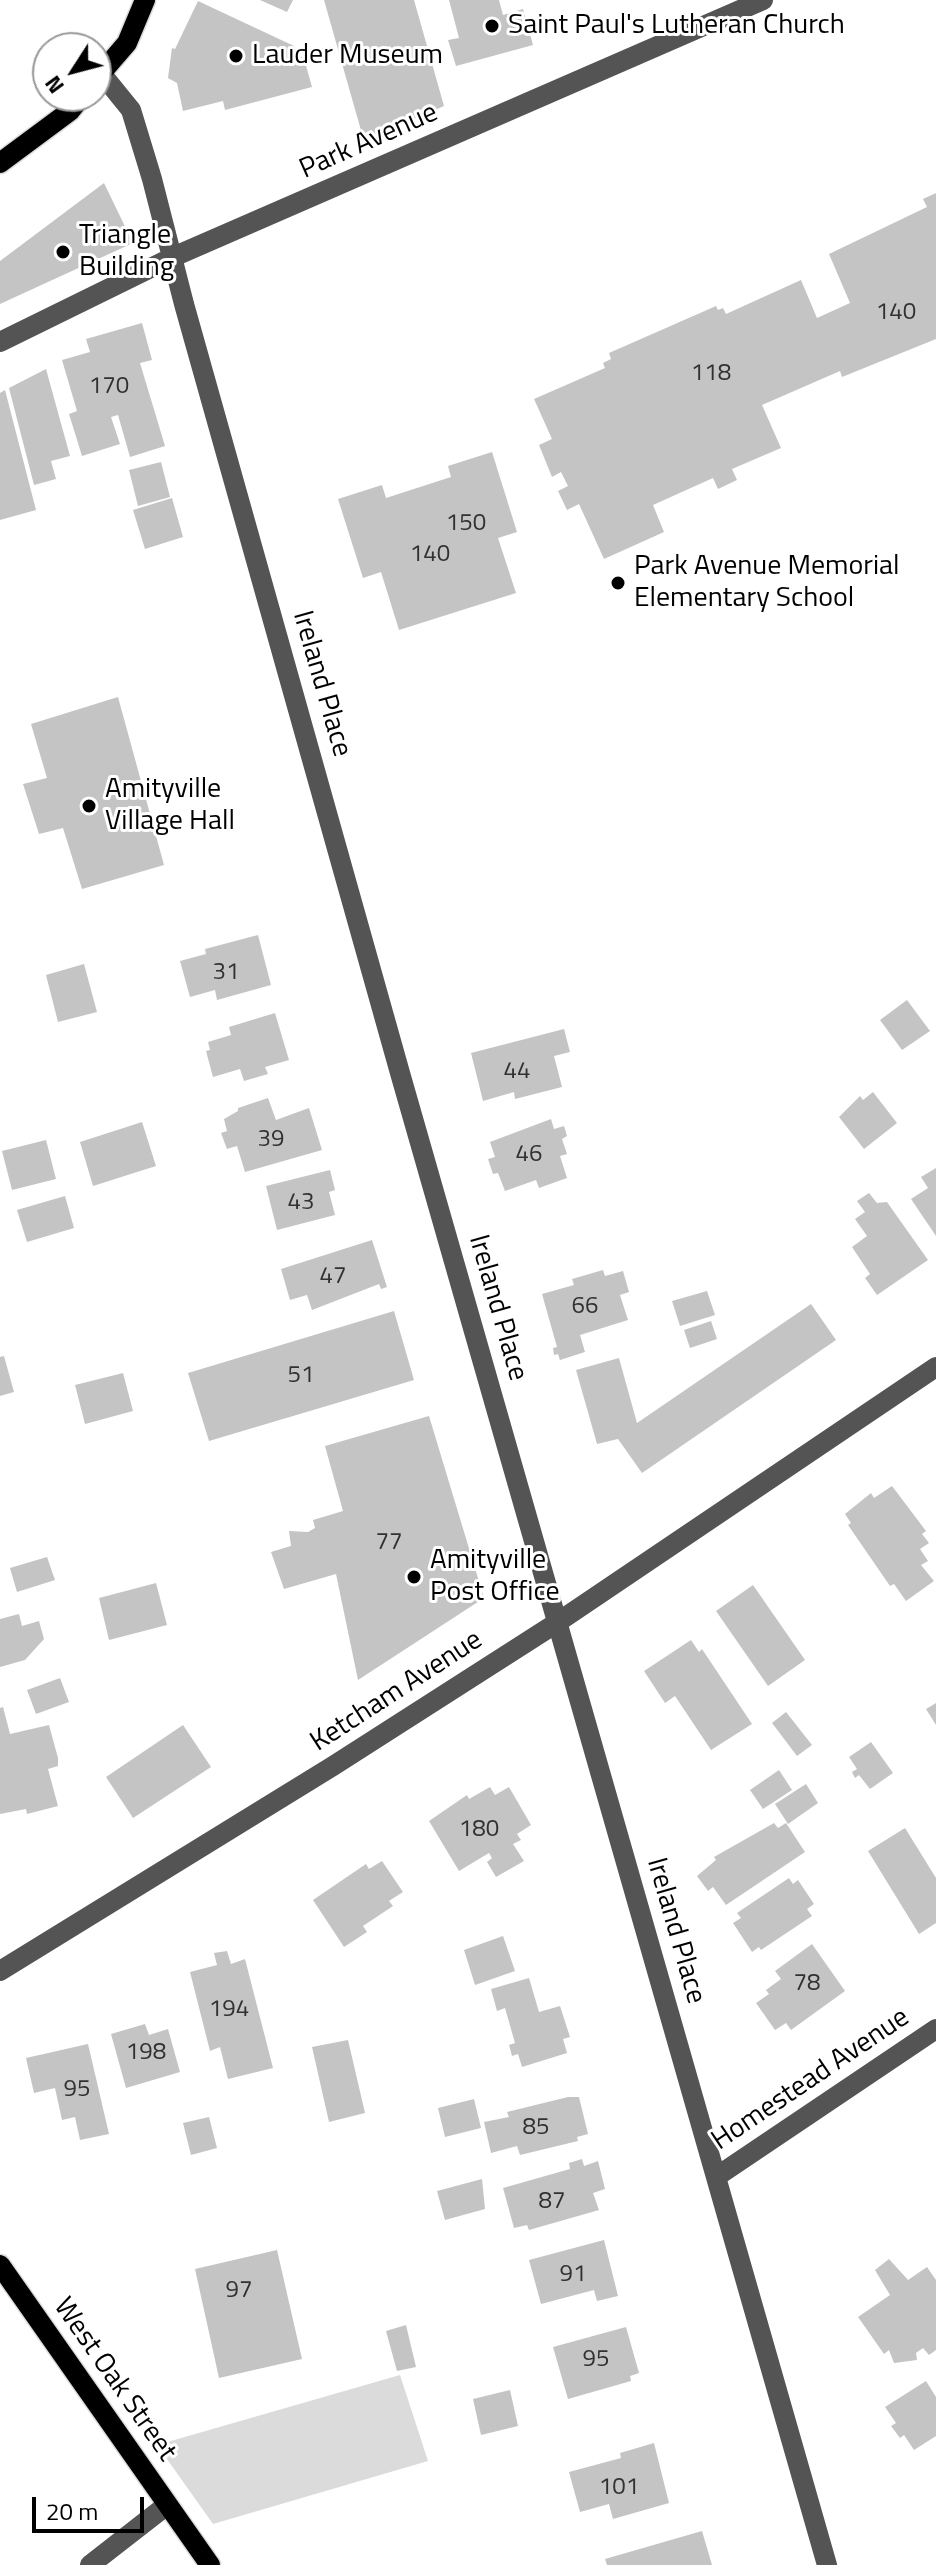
<!DOCTYPE html>
<style>
body{margin:0}
#map{position:relative;width:936px;height:2565px;overflow:hidden;background:#fff;font-family:"Titillium Web",sans-serif}
canvas{display:block}
.north{position:absolute;left:32px;top:32px;width:80px;height:80px;box-sizing:border-box;background:#fff;border:2px solid #999;border-radius:50%;rotate:234deg;font-size:22px;font-weight:700;line-height:32px;text-align:center;color:#000}
.north::after{content:'';display:block;margin:auto;width:28px;height:36px;background:#000;clip-path:polygon(50% 0,100% 100%,50% 72%,0 100%)}
.scale{position:absolute;left:32px;top:2497px;width:112px;height:36px;box-sizing:border-box;border:4px solid #000;border-top:0;padding-left:10px;font-size:24px;line-height:28px;white-space:nowrap;color:#000;-webkit-text-stroke:6px #fff;paint-order:stroke}
</style>
<div id="map">
<canvas width="936" height="2565"></canvas>
<div class="north">N</div>
<div class="scale">20 m</div>
</div>
<script>
const context = document.querySelector('canvas').getContext('2d');
context.lineJoin = 'round';
function paint(path, color) { context.fillStyle = color; context.fill(path, 'evenodd'); }
const poly = rows => new Path2D(rows.map(r => 'M' + r).join(''));
function stroke(path, color, width, dash) { context.strokeStyle = color; context.lineWidth = width; context.lineCap = dash ? 'butt' : 'round'; context.setLineDash(dash || []); context.stroke(path); }
function label(font, color, halo, rows, align = 'center') {
  context.font = font + ' "Titillium Web",sans-serif'; context.lineWidth = 6; context.setLineDash([]); context.textBaseline = 'middle'; context.strokeStyle = halo; context.fillStyle = color; for (const [text, x, y, turn = 0] of rows) {
    context.save(); context.translate(x, y); context.rotate((+turn || 0) * Math.PI / 180); context.textAlign = isNaN(turn) ? turn : align; if (halo) context.strokeText(text, 0, 0); context.fillText(text, 0, 0); context.restore();
  }
}
paint(poly([
 [400,2375,428,2461,213,2524,157,2445]
]), '#dbdbdb');
paint(poly([
 [260,0,293,0,287,12],
 [324,0,414,0,444,106,364,141],
 [449,0,499,0,503,15,523,9,533,45,456,66,448,40,459,38],
 [198,1,294,46,305,62,312,87,225,110,223,101,183,111,177,83,168,78,172,48,175,49],
 [104,183,133,243,0,304,0,261],
 [936,193,936,339,842,377,840,371,762,405,781,448,732,469,737,480,718,489,713,478,653,505,664,532,604,559,579,504,567,510,558,491,568,486,561,472,552,477,539,445,552,439,534,399,605,368,603,363,611,359,609,353,716,306,718,310,723,308,726,314,801,280,817,318,850,303,829,254,927,207,923,199],
 [142,323,152,360,140,363,165,446,130,457,118,415,111,417,120,444,82,456,69,414,77,411,62,360,90,352,86,339],
 [46,369,70,456,51,461,56,479,34,485,9,388],
 [5,390,36,510,0,520,0,393],
 [492,452,517,532,498,538,516,593,399,630,381,572,363,578,338,499,382,485,386,498,451,477,448,466],
 [161,462,170,497,138,506,129,470],
 [172,498,183,537,145,549,133,510],
 [118,697,164,865,82,889,63,828,39,834,23,784,47,778,31,724],
 [258,935,271,985,217,1000,215,990,190,997,180,961,206,954,205,949],
 [84,964,97,1012,58,1022,46,975],
 [907,1000,930,1031,902,1050,880,1020],
 [275,1013,289,1060,265,1067,268,1074,244,1081,240,1069,213,1077,206,1051,210,1050,208,1042,231,1035,229,1027],
 [564,1029,570,1052,554,1056,562,1087,515,1099,514,1092,483,1101,471,1053],
 [873,1092,897,1123,864,1149,839,1117,860,1096,863,1100],
 [268,1098,276,1120,309,1108,322,1150,245,1172,237,1146,227,1149,221,1133,227,1131,224,1119,238,1111,238,1108],
 [551,1119,554,1129,564,1126,567,1136,562,1139,567,1154,560,1156,567,1178,539,1188,536,1180,505,1191,498,1173,493,1174,488,1159,495,1157,490,1142],
 [142,1122,156,1166,93,1186,80,1142],
 [46,1140,56,1179,12,1190,2,1151],
 [936,1168,936,1236,911,1199,928,1188,921,1177],
 [330,1170,335,1190,329,1192,335,1215,277,1230,266,1186],
 [869,1193,877,1203,887,1202,928,1260,877,1295,865,1278,870,1274,852,1247,867,1236,855,1219,865,1212,857,1201],
 [65,1196,74,1228,27,1242,17,1210],
 [372,1240,387,1287,381,1289,379,1284,312,1310,307,1295,290,1300,281,1269],
 [603,1270,605,1276,623,1271,629,1292,620,1295,628,1320,580,1335,585,1352,560,1360,558,1354,554,1355,553,1348,557,1347,542,1294,574,1285,572,1279],
 [707,1291,715,1315,680,1326,672,1301],
 [811,1304,836,1340,642,1473,618,1439,597,1444,576,1370,619,1358,637,1423],
 [394,1311,414,1380,209,1441,188,1373],
 [711,1321,717,1339,690,1348,684,1330],
 [4,1356,14,1392,0,1396,0,1357],
 [123,1373,133,1411,85,1424,75,1385],
 [429,1416,484,1598,358,1680,336,1574,284,1589,271,1552,291,1546,289,1531,308,1532,315,1528,313,1520,343,1511,325,1446],
 [892,1486,926,1531,922,1534,929,1543,920,1549,928,1561,921,1565,934,1581,906,1601,894,1584,890,1586,848,1525,851,1523,845,1514,871,1493,874,1498],
 [47,1557,55,1580,17,1592,10,1568],
 [156,1583,167,1625,109,1640,99,1598],
 [753,1585,805,1660,768,1686,716,1611],
 [19,1614,22,1626,39,1621,44,1639,25,1660,0,1667,0,1619],
 [691,1640,699,1652,702,1649,752,1724,711,1750,675,1696,665,1703,644,1671],
 [60,1678,69,1702,36,1714,27,1690],
 [936,1703,936,1725,926,1709],
 [3,1707,10,1734,49,1725,58,1758,58,1766,48,1769,58,1806,27,1814,26,1809,0,1814,0,1708],
 [786,1712,812,1745,797,1756,772,1723],
 [183,1725,211,1767,133,1818,106,1777],
 [871,1742,893,1773,870,1789,859,1775,855,1778,852,1772,857,1769,849,1757],
 [779,1770,792,1790,763,1809,750,1790],
 [806,1784,818,1803,788,1824,775,1804],
 [490,1787,495,1795,509,1787,531,1825,517,1834,521,1840,513,1844,524,1861,496,1877,487,1862,492,1858,489,1853,459,1871,429,1821,467,1795,469,1799],
 [774,1823,778,1828,786,1823,805,1852,726,1905,713,1887,708,1891,697,1876,716,1860,714,1857],
 [905,1828,936,1878,936,1923,919,1934,868,1851],
 [382,1861,403,1892,389,1901,393,1906,363,1926,367,1932,344,1947,313,1900,366,1864,369,1869],
 [789,1878,793,1884,798,1880,814,1904,807,1909,812,1916,761,1950,759,1947,752,1952,733,1923,741,1918,737,1913],
 [503,1936,515,1971,475,1985,464,1950],
 [812,1944,845,1991,791,2030,786,2023,775,2030,756,2003,769,1994,766,1990,781,1979,775,1971],
 [227,1951,231,1964,245,1959,273,2068,228,2079,220,2047,210,2051,190,1972,217,1965,214,1953],
 [529,1978,539,2012,560,2006,570,2037,563,2039,567,2053,522,2067,518,2054,512,2056,509,2045,515,2043,505,2008,497,2011,491,1989],
 [145,2024,149,2035,168,2029,180,2072,126,2088,111,2034],
 [348,2040,365,2113,329,2122,312,2047],
 [88,2044,109,2134,80,2140,75,2117,62,2120,55,2088,34,2093,26,2058],
 [568,2097,579,2097,588,2134,577,2137,578,2141,520,2155,517,2146,491,2153,484,2122,509,2117,507,2112],
 [474,2099,481,2128,445,2137,438,2108],
 [209,2117,217,2148,191,2155,183,2123],
 [582,2159,584,2166,598,2161,605,2189,593,2193,599,2210,529,2230,527,2225,514,2228,503,2188,570,2169,569,2163],
 [482,2179,485,2209,445,2220,437,2191],
 [604,2240,618,2296,597,2301,594,2290,541,2304,529,2260],
 [277,2250,302,2359,219,2378,195,2269],
 [889,2259,908,2280,927,2267,936,2280,936,2350,929,2355,923,2348,916,2353,917,2360,894,2363,889,2350,884,2354,858,2317,890,2295,875,2270],
 [406,2325,416,2367,397,2371,386,2331],
 [626,2327,639,2373,630,2376,631,2381,568,2399,553,2347],
 [926,2381,936,2397,936,2436,914,2450,904,2435,900,2438,891,2426,896,2423,885,2407],
 [510,2390,518,2426,481,2435,473,2399],
 [654,2443,669,2503,613,2519,609,2504,580,2512,569,2472,621,2458,620,2453],
 [702,2531,712,2565,607,2565,605,2559]
]), '#c4c4c4');
const major = poly([
 [96,79,127,43,145,0],
 [0,163,70,111,82,96],
 [0,2265,210,2565]
]);
stroke(major, '#dbdbdb', 23);
stroke(poly([
 [101,73,131,110,152,179,184,304,400,1073,827,2565],
 [0,342,173,257,763,0],
 [0,1971,333,1766,558,1622,936,1367],
 [716,2177,936,2029],
 [90,2565,167,2505]
]), '#545454', 20);
stroke(major, '#000', 20);
for (const [x, y, r, color] of [
 [492,26,8,"#000"],
 [236,56,8,"#000"],
 [63,252,8,"#000"],
 [618,583,8,"#000"],
 [89,806,8,"#000"],
 [414,1577,8,"#000"]
]) { const dot = new Path2D(); dot.arc(x, y, r, 0, 2 * Math.PI); context.fillStyle = color; context.fill(dot); stroke(dot, '#fff', 3); }
label('24px', '#313131', null, [
 ["140",896,313],
 ["118",711,374],
 ["170",109,387],
 ["150",466,524],
 ["140",430,555],
 ["31",226,973],
 ["44",517,1072],
 ["39",271,1140],
 ["46",529,1155],
 ["43",301,1203],
 ["47",333,1277],
 ["66",585,1307],
 ["51",301,1376],
 ["77",389,1543],
 ["180",479,1830],
 ["78",807,1984],
 ["194",229,2010],
 ["198",146,2053],
 ["95",77,2090],
 ["85",536,2128],
 ["87",552,2202],
 ["91",573,2275],
 ["97",239,2291],
 ["95",596,2360],
 ["101",619,2488]
]);
label('28px', '#000', '#fff', [
 ["Saint Paul's Lutheran Church",508,26],
 ["Lauder Museum",252,56],
 ["Triangle",79,236],
 ["Building",79,268],
 ["Park Avenue Memorial",634,567],
 ["Elementary School",634,599],
 ["Amityville",105,790],
 ["Village Hall",105,822],
 ["Amityville",430,1561],
 ["Post Office",430,1593]
], 'left');
label('28px', '#000', '#fff', [
 ["Park Avenue",369,142,-24],
 ["Ireland Place",321,684,74],
 ["Ireland Place",497,1308,74],
 ["Ketcham Avenue",397,1692,-33],
 ["Ireland Place",675,1931,74],
 ["Homestead Avenue",811,2080,-34],
 ["West Oak Street",114,2380,55]
]);
</script>
